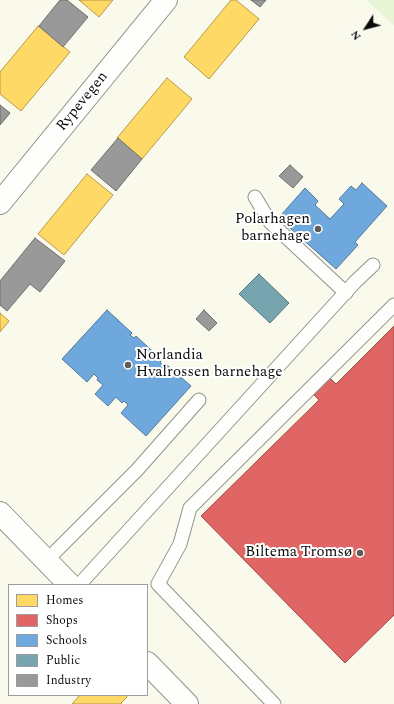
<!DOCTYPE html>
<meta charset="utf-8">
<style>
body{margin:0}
#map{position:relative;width:394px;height:704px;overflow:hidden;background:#f9f9ec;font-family:Spectral,serif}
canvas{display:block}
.legend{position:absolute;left:8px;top:584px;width:140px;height:112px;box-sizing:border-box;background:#fff;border:1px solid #9d9d9d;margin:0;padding:5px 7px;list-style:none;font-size:12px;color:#0a0a0a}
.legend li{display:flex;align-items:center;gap:8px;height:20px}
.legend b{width:20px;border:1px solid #9d9d9d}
.north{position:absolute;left:346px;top:8px;width:40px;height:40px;-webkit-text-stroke:3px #fff;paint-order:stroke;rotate:234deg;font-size:11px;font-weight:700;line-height:16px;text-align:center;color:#0a0a0a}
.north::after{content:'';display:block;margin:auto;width:14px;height:18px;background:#0a0a0a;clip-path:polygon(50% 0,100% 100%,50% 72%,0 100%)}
</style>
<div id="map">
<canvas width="394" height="704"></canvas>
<ul class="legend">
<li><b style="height:11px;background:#ffd966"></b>Homes</li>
<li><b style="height:11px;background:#e06666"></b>Shops</li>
<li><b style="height:11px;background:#6fa8dc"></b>Schools</li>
<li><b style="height:11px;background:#76a5af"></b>Public</li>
<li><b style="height:11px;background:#999"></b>Industry</li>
</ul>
<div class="north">N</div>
</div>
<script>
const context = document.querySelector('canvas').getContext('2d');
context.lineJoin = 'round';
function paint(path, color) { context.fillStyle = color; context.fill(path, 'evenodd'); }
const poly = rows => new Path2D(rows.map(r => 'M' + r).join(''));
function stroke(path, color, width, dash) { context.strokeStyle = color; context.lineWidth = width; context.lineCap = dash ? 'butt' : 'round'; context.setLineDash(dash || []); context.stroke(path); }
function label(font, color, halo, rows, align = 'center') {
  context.font = font + ' Spectral,serif'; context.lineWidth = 4; context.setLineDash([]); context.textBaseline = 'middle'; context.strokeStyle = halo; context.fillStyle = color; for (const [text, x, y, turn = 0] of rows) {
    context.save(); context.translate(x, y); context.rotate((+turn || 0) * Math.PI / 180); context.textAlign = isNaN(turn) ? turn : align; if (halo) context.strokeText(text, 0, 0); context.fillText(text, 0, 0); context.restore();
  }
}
paint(poly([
 [366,0,394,0,394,25]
]), '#e7f5d4');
const homes = poly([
 [79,0,113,0,99,17,79,0],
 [231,0,236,0,259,19,209,79,184,57,231,0],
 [38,26,70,52,21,111,0,94,0,72,38,26],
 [167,78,192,99,142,159,117,138,167,78],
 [87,174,113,195,64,255,38,234,87,174],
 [0,313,9,321,0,332,0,313],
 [80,695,126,695,127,697,121,703,122,704,72,704,80,695]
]);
paint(homes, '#ffd966');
stroke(homes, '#b69b4a', 1);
const shops = poly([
 [394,326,394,615,345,663,201,516,319,400,312,393,329,377,336,384,394,326]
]);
paint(shops, '#e06666');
stroke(shops, '#a04a4a', 1);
const schools = poly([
 [362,183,387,206,355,242,358,245,336,269,282,221,285,217,282,214,305,188,318,201,315,205,330,219,344,204,339,199,351,186,356,190,362,183],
 [107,310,132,333,130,335,134,338,136,336,162,360,160,362,164,366,166,364,191,386,146,436,121,413,128,405,124,401,122,403,116,397,108,406,95,394,103,385,97,380,98,378,94,374,87,382,62,359,107,310]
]);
paint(schools, '#6fa8dc');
stroke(schools, '#51799d', 1);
const public = poly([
 [259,274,289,303,270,323,239,294,259,274]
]);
paint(public, '#76a5af');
stroke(public, '#56767e', 1);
const industry = poly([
 [60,0,67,0,88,17,63,47,39,26,60,0],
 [251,0,266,0,260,7,251,0],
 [0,105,10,113,0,125,0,105],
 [118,138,142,159,116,191,91,170,118,138],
 [290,165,303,177,293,188,279,176,290,165],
 [35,238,65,261,40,292,30,284,7,311,0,305,0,281,35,238],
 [204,310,217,323,209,331,196,319,204,310]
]);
paint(industry, '#999');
stroke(industry, '#6e6e6e', 1);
const lane = poly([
 [255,197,270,222,346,293],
 [46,561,137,470,199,400],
 [79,585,355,282,373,265],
 [274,704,158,584,180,544,190,508,394,305]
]);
const street = poly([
 [0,203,166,0],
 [0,513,70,585],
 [147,663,187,704]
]);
stroke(lane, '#92928c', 15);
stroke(street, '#92928c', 24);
stroke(lane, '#fefefc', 13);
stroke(street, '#fefefc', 22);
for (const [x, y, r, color] of [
 [318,229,4,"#5e5e59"],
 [128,365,4,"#5e5e59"],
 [360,553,4,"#5e5e59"]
]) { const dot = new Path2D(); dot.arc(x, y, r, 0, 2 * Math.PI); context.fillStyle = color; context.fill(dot); stroke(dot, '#fff', 1.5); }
label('15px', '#0a0a0a', '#fff', [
 ["Rypevegen",83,102,-51]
]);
label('15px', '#0a0a0a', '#fff', [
 ["Polarhagen",310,220],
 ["barnehage",310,237],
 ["Norlandia",136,356,"left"],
 ["Hvalrossen barnehage",136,373,"left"],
 ["Biltema Tromsø",352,553]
], 'right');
</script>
